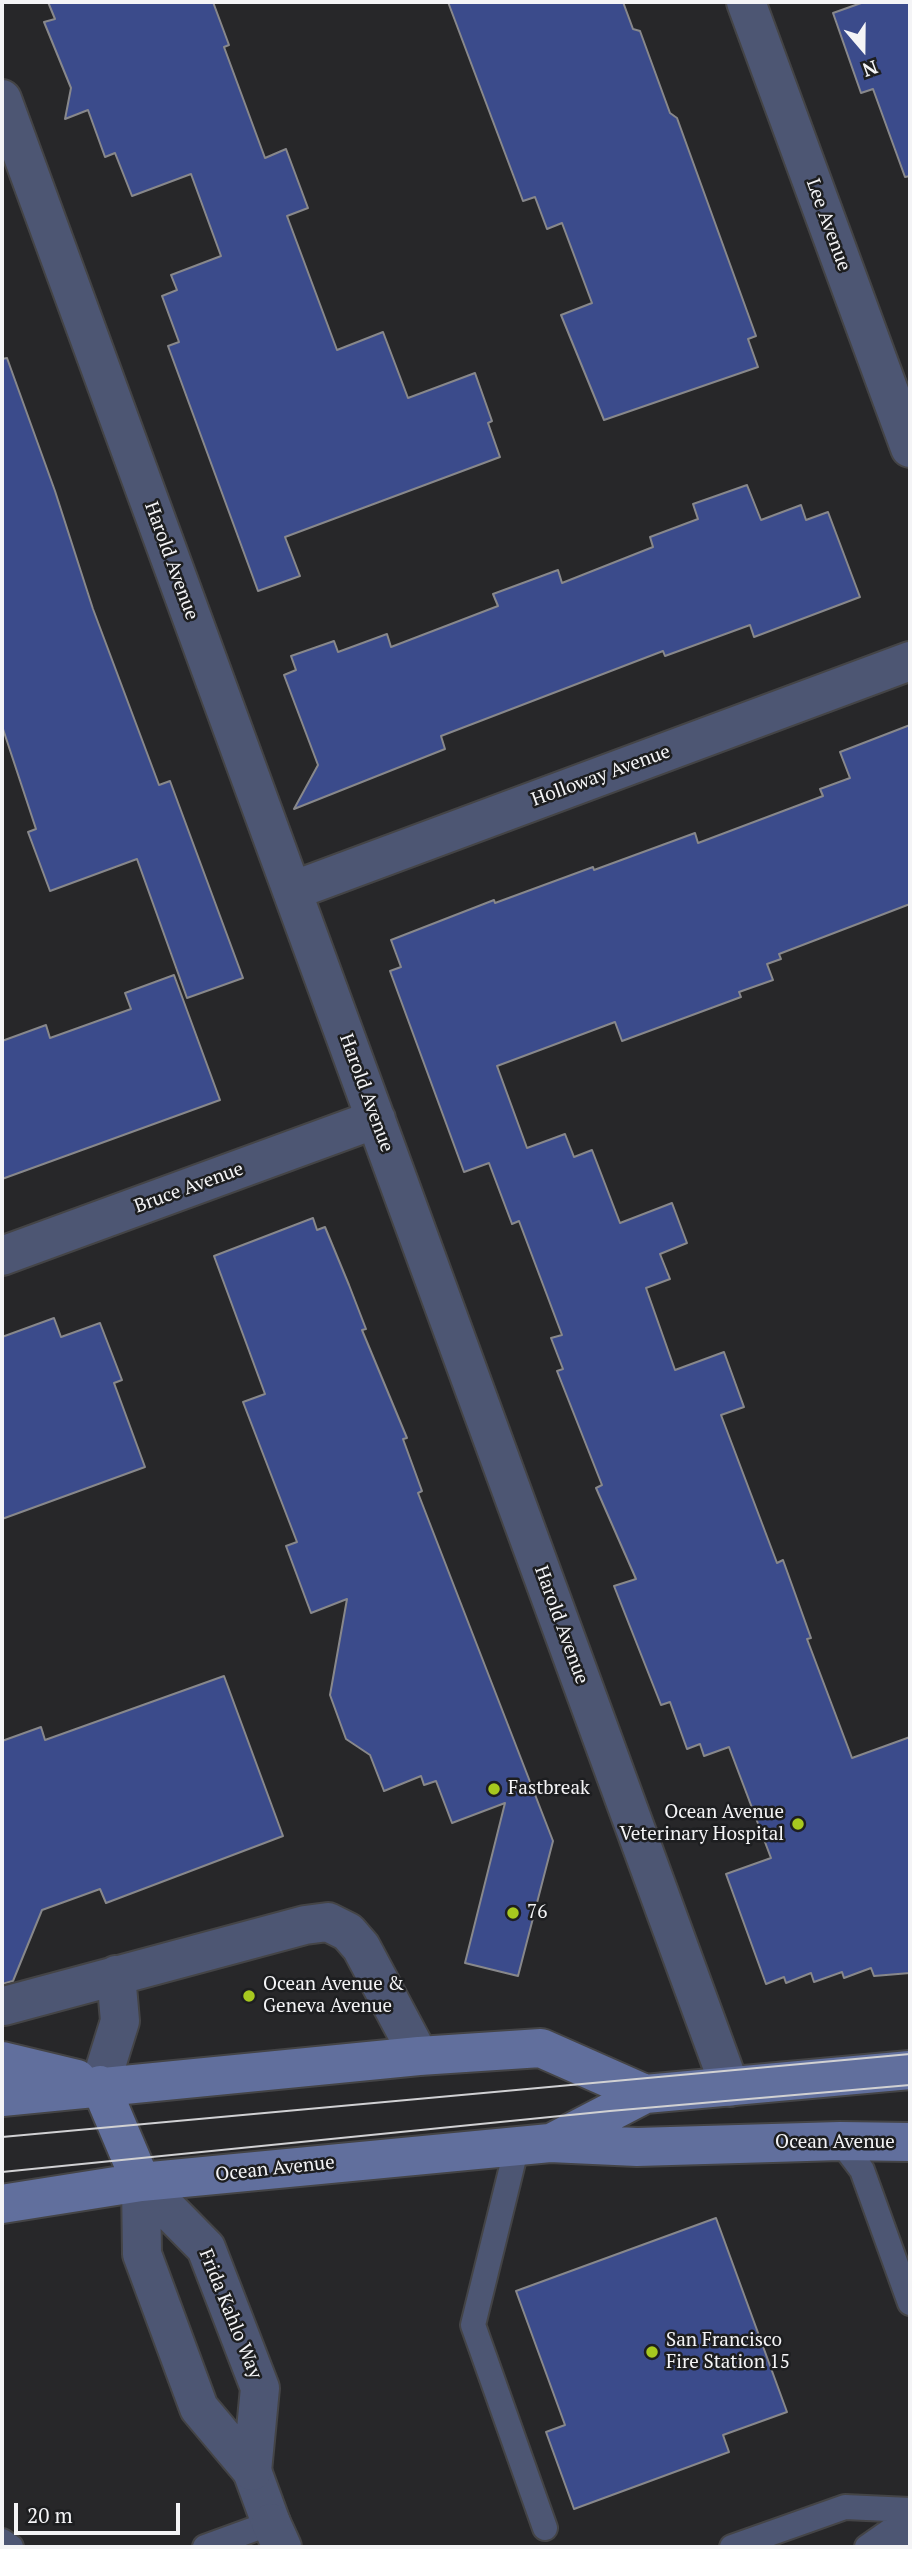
<!DOCTYPE html>
<style>
body{margin:0}
#map{position:relative;width:912px;height:2549px;overflow:hidden;background:#272729;font-family:"PT Serif",serif}
canvas{display:block}
.frame{position:absolute;inset:0;border:4px solid #f4f4f6;pointer-events:none}
.north{position:absolute;left:828px;top:14px;width:70px;height:70px;-webkit-text-stroke:5px #1d1e20;paint-order:stroke;rotate:160deg;font-size:19px;font-weight:700;line-height:28px;text-align:center;color:#f4f4f6}
.north::after{content:'';display:block;margin:auto;width:24px;height:32px;background:#f4f4f6;clip-path:polygon(50% 0,100% 100%,50% 72%,0 100%)}
.scale{position:absolute;left:14px;top:2503px;width:166px;height:32px;box-sizing:border-box;border:4px solid #f4f4f6;border-top:0;padding-left:9px;font-size:21px;line-height:24px;white-space:nowrap;color:#f4f4f6;-webkit-text-stroke:5px #1d1e20;paint-order:stroke}
</style>
<div id="map">
<canvas width="912" height="2549"></canvas>
<div class="frame"></div>
<div class="north">N</div>
<div class="scale">20 m</div>
</div>
<script>
const context = document.querySelector('canvas').getContext('2d');
context.lineJoin = 'round';
function paint(path, color) { context.fillStyle = color; context.fill(path, 'evenodd'); }
const poly = rows => new Path2D(rows.map(r => 'M' + r).join(''));
function stroke(path, color, width, dash) { context.strokeStyle = color; context.lineWidth = width; context.lineCap = dash ? 'butt' : 'round'; context.setLineDash(dash || []); context.stroke(path); }
function label(font, color, halo, rows, align = 'center') {
  context.font = font + ' "PT Serif",serif'; context.lineWidth = 5; context.setLineDash([]); context.textBaseline = 'middle'; context.strokeStyle = halo; context.fillStyle = color; for (const [text, x, y, turn = 0] of rows) {
    context.save(); context.translate(x, y); context.rotate((+turn || 0) * Math.PI / 180); context.textAlign = isNaN(turn) ? turn : align; if (halo) context.strokeText(text, 0, 0); context.fillText(text, 0, 0); context.restore();
  }
}
const building = poly([
 [48,2,213,2,229,45,224,47,265,158,286,149,308,208,287,216,337,350,383,332,408,398,475,373,492,421,488,423,500,457,285,537,300,576,258,591,168,346,179,342,162,296,177,290,171,275,221,256,191,174,132,196,115,153,105,157,88,110,65,119,71,88,44,22,55,19,48,2],
 [448,2,623,2,633,29,640,31,670,113,677,118,756,336,748,339,758,367,604,420,561,315,592,303,562,223,547,229,535,197,523,201,448,2],
 [864,2,910,2,910,176,905,177,873,89,861,93,833,13,864,2],
 [7,358,55,491,93,609,159,785,170,781,243,978,187,998,137,859,50,891,28,832,36,829,2,726,2,359,7,358],
 [747,485,761,520,801,505,806,520,828,512,860,597,754,637,750,625,665,656,663,651,441,736,445,749,294,809,318,765,284,675,296,670,291,656,334,641,338,652,387,634,391,647,498,606,493,594,558,570,562,583,653,547,650,537,698,519,693,504,747,485],
 [910,725,910,904,779,954,781,959,767,964,773,980,739,992,741,997,622,1041,615,1022,497,1066,527,1148,565,1134,574,1157,592,1150,620,1223,672,1203,687,1243,660,1254,670,1279,646,1288,675,1370,724,1352,744,1407,721,1415,777,1563,783,1560,811,1638,807,1639,852,1758,910,1737,910,1973,874,1976,871,1968,844,1978,842,1972,814,1982,811,1973,786,1983,784,1977,766,1984,726,1874,771,1858,729,1747,704,1756,700,1744,687,1749,670,1702,661,1705,614,1586,636,1579,596,1488,602,1485,557,1371,563,1369,551,1338,562,1335,519,1221,512,1224,489,1163,464,1172,390,971,401,967,391,940,494,900,495,903,593,867,594,870,695,833,698,843,823,796,820,789,850,778,840,752,910,725],
 [174,975,220,1100,2,1179,2,1041,46,1025,50,1038,131,1009,125,993,174,975],
 [313,1218,317,1230,325,1227,349,1285,366,1329,362,1330,407,1438,403,1439,422,1491,418,1493,553,1841,518,1976,465,1963,505,1803,452,1823,436,1781,424,1785,421,1776,384,1791,370,1755,346,1739,330,1695,347,1599,311,1613,286,1546,297,1542,243,1402,265,1394,214,1256,313,1218],
 [54,1318,61,1337,100,1323,122,1380,114,1383,145,1467,2,1519,2,1337,54,1318],
 [224,1676,283,1836,106,1903,100,1889,42,1910,13,1981,2,1984,2,1741,41,1727,45,1740,224,1676],
 [716,2218,787,2412,723,2435,729,2452,574,2509,546,2432,565,2425,516,2291,716,2218]
]);
paint(building, '#3b4b8b');
stroke(building, '#88888b', 2);
const service = poly([
 [840,2141,862,2170,910,2303],
 [517,2146,473,2325,545,2528],
 [2,2541,11,2547],
 [205,2547,271,2523],
 [732,2547,845,2507,910,2510],
 [867,2547,910,2517],
 [900,2547,910,2529]
]);
const minor = poly([
 [746,2,910,448],
 [2,99,730,2087],
 [292,891,910,661],
 [2,1256,376,1119],
 [4,2006,305,1925,328,1922,348,1932,361,1947,419,2056],
 [100,2085,120,2021,116,1975],
 [252,2471,271,2523]
]);
const tertiary = poly([
 [141,2182,206,2248,260,2388,252,2471],
 [141,2182,142,2254,199,2408,252,2471],
 [271,2523,282,2547]
]);
const secondary = poly([
 [2,2061,77,2079],
 [100,2085,141,2182],
 [2,2097,419,2056,541,2048,645,2094],
 [551,2143,645,2094,910,2070],
 [2,2204,141,2182,550,2143,637,2147,840,2141,910,2142]
]);
stroke(service, '#444446', 28);
stroke(minor, '#444446', 42);
stroke(tertiary, '#444446', 42);
stroke(secondary, '#444446', 42);
stroke(service, '#4d5673', 24);
stroke(minor, '#4d5673', 38);
stroke(tertiary, '#4d5673', 38);
stroke(secondary, '#616f9d', 38);
stroke(poly([
 [2,2137,910,2054],
 [2,2172,610,2111,910,2085]
]), '#d1d1d3', 2);
for (const [x, y, r, color] of [
 [494,1789,7,"#a7c81f"],
 [798,1824,7,"#a7c81f"],
 [513,1913,7,"#a7c81f"],
 [249,1996,7,"#a7c81f"],
 [652,2352,7,"#a7c81f"]
]) { const dot = new Path2D(); dot.arc(x, y, r, 0, 2 * Math.PI); context.fillStyle = color; context.fill(dot); stroke(dot, '#1d1e20', 2.5); }
label('19px', '#f4f4f6', '#1d1e20', [
 ["Lee Avenue",828,225,70],
 ["Harold Avenue",171,561,70],
 ["Holloway Avenue",601,776,-20],
 ["Harold Avenue",366,1093,70],
 ["Bruce Avenue",189,1188,-20],
 ["Harold Avenue",561,1625,70],
 ["Ocean Avenue",835,2143],
 ["Ocean Avenue",275,2169,-6],
 ["Frida Kahlo Way",230,2314,68]
]);
label('19px', '#f4f4f6', '#1d1e20', [
 ["Fastbreak",508,1789],
 ["Ocean Avenue",784,1813,"right"],
 ["Veterinary Hospital",784,1835,"right"],
 ["76",527,1913],
 ["Ocean Avenue &",263,1985],
 ["Geneva Avenue",263,2007],
 ["San Francisco",666,2341],
 ["Fire Station 15",666,2363]
], 'left');
</script>
